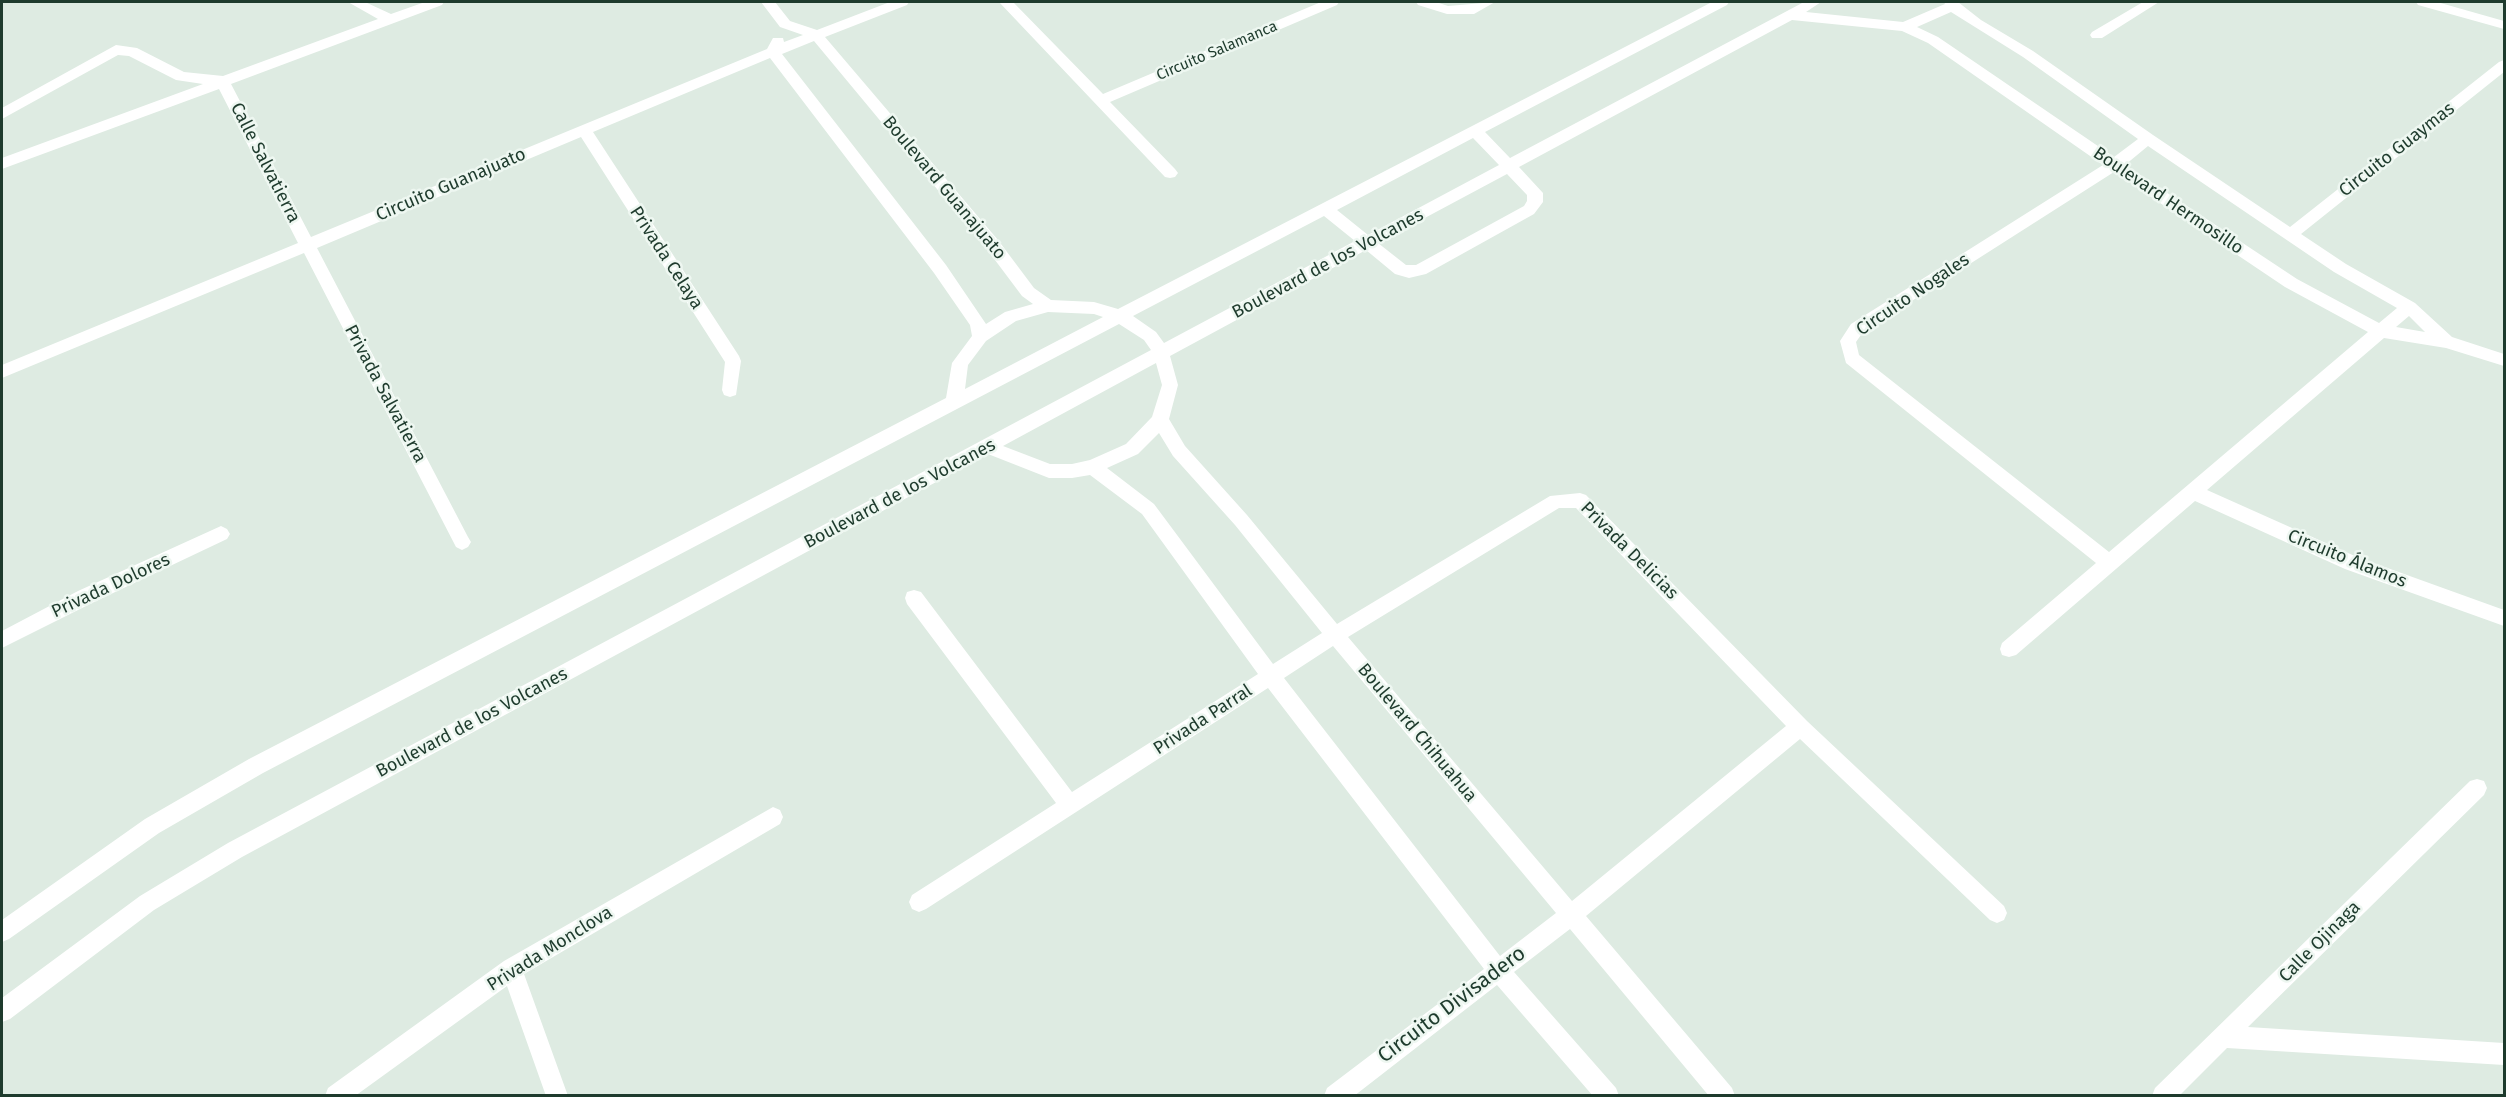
<!DOCTYPE html>
<meta charset="utf-8">
<style>
body{margin:0}
#map{position:relative;width:2506px;height:1097px;overflow:hidden;background:#deebe2;font-family:"Fira Sans",sans-serif}
canvas{display:block}
.frame{position:absolute;inset:0;border:3px solid #1e3b2d;pointer-events:none}
</style>
<div id="map">
<canvas width="2506" height="1097"></canvas>
<div class="frame"></div>
</div>
<script>
const context = document.querySelector('canvas').getContext('2d');
context.lineJoin = 'round';
const poly = rows => new Path2D(rows.map(r => 'M' + r).join(''));
function paint(path, color) { context.fillStyle = color; context.fill(path, 'evenodd'); }
function label(font, color, halo, rows, align = 'center') {
  context.font = font + ' "Fira Sans",sans-serif'; context.lineWidth = 5; context.setLineDash([]); context.textBaseline = 'middle'; context.strokeStyle = halo; context.fillStyle = color; for (const [text, x, y, turn = 0] of rows) {
    context.save(); context.translate(x, y); context.rotate((+turn || 0) * Math.PI / 180); context.textAlign = isNaN(turn) ? turn : align; if (halo) context.strokeText(text, 0, 0); context.fillText(text, 0, 0); context.restore();
  }
}
paint(poly([
 [348,2,365,2,391,14,425,2,444,2,442,5,231,84,311,237,767,49,773,38,783,38,784,42,803,35,780,27,761,2,775,2,790,21,817,30,890,2,909,2,907,5,825,37,998,240,1034,288,1051,300,1094,302,1118,309,1712,2,1729,2,1727,5,1485,132,1510,158,1804,2,1821,2,1806,12,1903,22,1945,4,1944,2,1958,2,1981,20,2033,51,2153,135,2290,227,2499,62,2504,60,2504,72,2301,234,2346,264,2415,303,2452,337,2504,354,2504,366,2446,348,2384,338,2207,490,2357,557,2504,610,2504,626,2345,569,2195,501,2016,655,2009,657,2002,655,2000,649,2002,643,2096,563,1846,363,1840,341,1851,324,2103,165,1928,43,1902,31,1792,20,1519,167,1543,193,1543,202,1534,214,1426,274,1409,278,1395,274,1366,250,1170,356,1178,385,1169,419,1185,446,1247,515,1337,624,1550,496,1580,493,1586,495,1807,721,2004,906,2007,913,2004,920,1997,923,1990,920,1800,739,1586,916,1732,1088,1735,1096,1709,1096,1570,929,1514,972,1616,1088,1619,1096,1593,1096,1497,985,1354,1096,1324,1096,1327,1088,1484,969,1268,688,926,909,919,912,912,909,909,902,912,895,1056,803,907,604,905,598,907,592,914,590,921,592,1072,792,1258,674,1142,514,1090,475,1072,478,1049,478,988,454,242,857,154,910,10,1019,2,1022,2,998,140,896,228,843,1151,350,1144,340,1119,324,263,773,159,833,9,939,2,942,2,920,145,819,249,759,946,398,952,363,972,336,970,325,934,273,770,58,593,132,739,356,741,361,736,395,730,397,724,395,722,390,725,362,581,137,317,248,468,537,471,542,468,547,462,550,456,547,304,253,2,378,2,365,298,243,219,89,2,169,2,158,203,84,176,80,129,56,118,55,2,119,2,108,116,45,137,48,184,72,223,76,378,19,348,2],
 [1951,12,2023,57,2138,139,2114,157,1938,37,1917,27,1951,12],
 [814,41,986,248,1022,296,1033,304,1005,312,986,324,946,265,782,54,814,41],
 [1473,138,1499,165,1368,235,1337,210,1473,138],
 [2148,146,2334,272,2397,308,2379,323,2297,279,2125,165,2148,146],
 [2114,172,2285,287,2368,332,2109,552,1859,355,1856,342,1863,332,2114,172],
 [1507,174,1527,195,1527,201,1524,206,1416,265,1406,265,1378,243,1507,174],
 [1324,216,1355,241,1164,343,1156,332,1133,316,1324,216],
 [1048,312,1094,314,1103,317,965,389,968,365,986,341,1016,321,1048,312],
 [2409,316,2425,332,2396,327,2409,316],
 [1156,363,1162,385,1152,417,1126,444,1090,460,1072,464,1050,464,1003,446,1156,363],
 [1159,433,1173,456,1235,525,1322,633,1273,664,1154,504,1107,468,1138,454,1159,433],
 [1559,508,1576,508,1786,726,1572,901,1348,637,1559,508],
 [1333,646,1556,913,1500,956,1284,678,1333,646],
 [999,2,1013,2,1103,94,1321,2,1339,2,1337,5,1110,102,1175,169,1178,173,1175,177,1170,178,1165,177,999,2],
 [1416,2,1436,2,1448,6,1495,2,1474,14,1447,14,1418,5,1416,2],
 [2143,2,2159,2,2102,38,2092,38,2090,35,2092,32,2143,2],
 [2416,2,2437,2,2504,21,2504,29,2418,5,2416,2],
 [221,526,227,529,230,534,227,539,92,603,2,648,2,631,78,591,221,526],
 [2477,779,2484,781,2487,788,2484,795,2248,1027,2504,1043,2504,1065,2227,1048,2179,1096,2152,1096,2155,1088,2470,781,2477,779],
 [773,807,780,810,783,817,780,824,524,974,568,1096,546,1096,507,986,355,1096,325,1096,328,1088,504,961,773,807]
]), '#fff');
label('15px', '#1e3b2d', '#eef7f1', [
 ["Circuito Salamanca",1217,51,-23]
]);
label('18px', '#1e3b2d', '#eef7f1', [
 ["Circuito Guaymas",2397,150,-38],
 ["Calle Salvatierra",265,163,63],
 ["Circuito Guanajuato",451,185,-23],
 ["Boulevard Guanajuato",944,188,50],
 ["Boulevard Hermosillo",2168,201,34],
 ["Privada Celaya",666,258,57],
 ["Boulevard de los Volcanes",1328,264,-28],
 ["Circuito Nogales",1913,295,-34],
 ["Privada Salvatierra",385,394,62],
 ["Boulevard de los Volcanes",900,494,-28],
 ["Privada Delicias",1629,551,45],
 ["Circuito Álamos",2347,559,22],
 ["Privada Dolores",111,586,-25],
 ["Privada Parral",1203,720,-33],
 ["Boulevard de los Volcanes",472,723,-28],
 ["Boulevard Chihuahua",1417,733,50],
 ["Calle Ojinaga",2320,942,-45],
 ["Privada Monclova",550,949,-32]
]);
label('21px', '#1e3b2d', '#eef7f1', [
 ["Circuito Divisadero",1452,1005,-37]
]);
</script>
